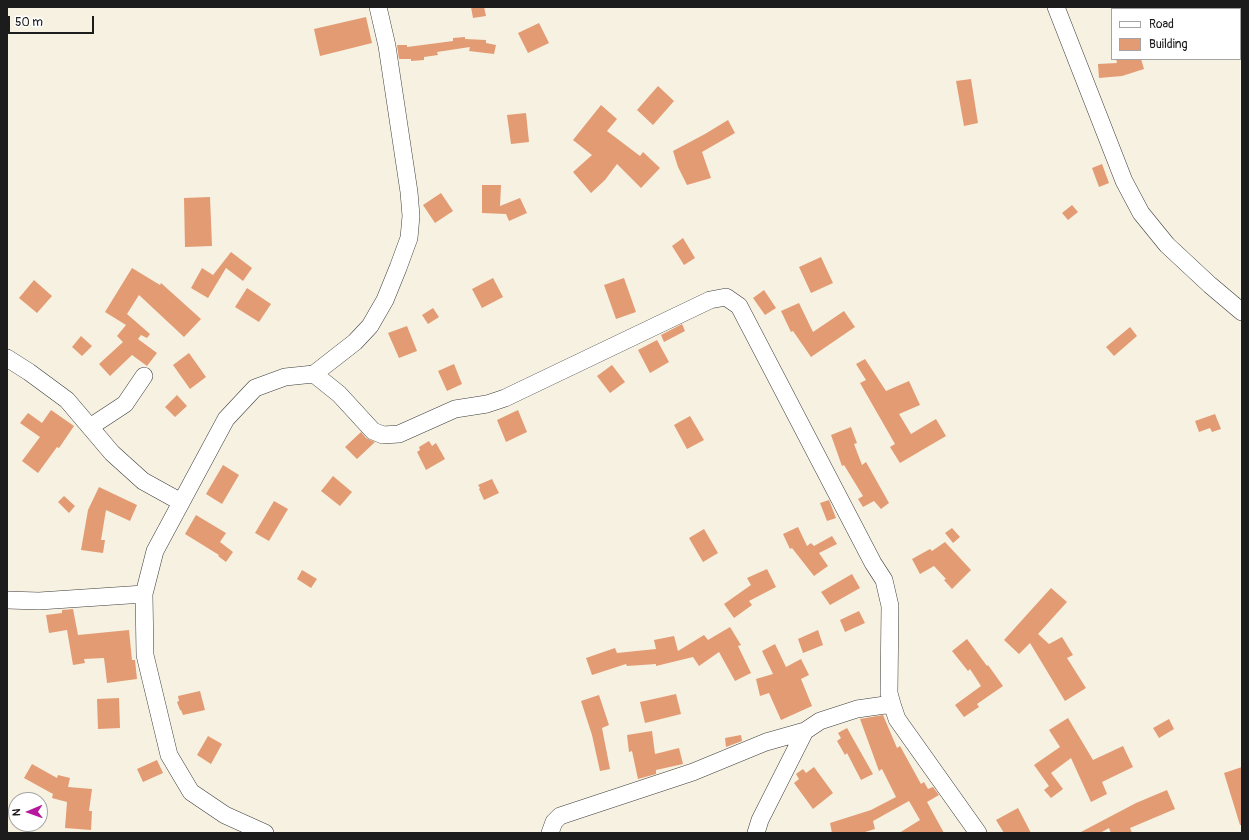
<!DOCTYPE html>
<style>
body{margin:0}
#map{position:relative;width:1249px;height:840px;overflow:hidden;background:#f6f1e1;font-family:Pangolin,sans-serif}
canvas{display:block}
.frame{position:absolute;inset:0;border:8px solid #1c1c1c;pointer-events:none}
.legend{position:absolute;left:1111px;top:8px;width:130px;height:52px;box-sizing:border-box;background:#fff;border:1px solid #a4a4a4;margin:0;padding:5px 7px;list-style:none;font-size:12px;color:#1c1c1c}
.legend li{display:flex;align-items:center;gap:8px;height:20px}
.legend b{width:20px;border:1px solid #a4a4a4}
.north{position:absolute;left:8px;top:792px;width:40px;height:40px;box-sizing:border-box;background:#fff;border:1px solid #a4a4a4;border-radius:50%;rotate:268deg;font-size:11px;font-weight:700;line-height:16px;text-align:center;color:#1c1c1c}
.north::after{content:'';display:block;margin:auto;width:14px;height:18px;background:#b5179e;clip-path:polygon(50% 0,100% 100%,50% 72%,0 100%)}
.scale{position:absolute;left:8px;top:16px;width:86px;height:18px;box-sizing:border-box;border:2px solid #1c1c1c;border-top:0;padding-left:5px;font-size:12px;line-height:14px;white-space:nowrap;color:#1c1c1c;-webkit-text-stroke:3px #fff;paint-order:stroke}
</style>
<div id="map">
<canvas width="1249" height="840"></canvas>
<div class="frame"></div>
<ul class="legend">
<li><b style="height:5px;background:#fff"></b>Road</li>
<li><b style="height:11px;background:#e39b73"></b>Building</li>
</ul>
<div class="north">N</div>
<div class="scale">50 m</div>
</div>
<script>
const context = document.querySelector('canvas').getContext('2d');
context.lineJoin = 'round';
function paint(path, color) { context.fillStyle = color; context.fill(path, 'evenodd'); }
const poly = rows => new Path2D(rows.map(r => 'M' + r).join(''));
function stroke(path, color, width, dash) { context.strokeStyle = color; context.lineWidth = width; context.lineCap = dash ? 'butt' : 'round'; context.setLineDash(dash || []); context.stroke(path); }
paint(poly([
 [471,7,484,7,486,16,473,18],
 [366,17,372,43,320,56,314,29],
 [539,23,549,43,528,53,518,33],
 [465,37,465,39,486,40,486,43,496,45,494,54,469,51,470,47,437,52,438,55,424,57,424,60,411,61,411,59,399,59,397,45,407,45,407,47,438,43,453,41,453,38],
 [1116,59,1141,59,1144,69,1122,76,1099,78,1098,64,1117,63],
 [971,79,978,123,964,126,956,81],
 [658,86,674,101,653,125,637,110],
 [601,105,617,119,607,131,640,156,643,152,660,168,641,188,617,164,605,180,591,193,573,172,592,155,573,140],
 [526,113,529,142,511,144,507,115],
 [728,120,735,133,702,152,711,178,687,185,678,167,673,151,705,134],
 [1102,164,1109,183,1099,187,1092,168],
 [482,185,501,185,500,206,520,198,527,213,509,221,506,214,482,213],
 [441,193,453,211,435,223,423,205],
 [210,197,212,246,185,247,184,198],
 [1072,205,1078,212,1068,220,1062,213],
 [683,238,695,258,684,265,672,246],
 [231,252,252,268,243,281,226,268,208,298,191,288,202,268,213,275],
 [821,257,833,283,811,293,799,267],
 [132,268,160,285,161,283,201,319,184,337,139,295,127,314,150,334,147,338,141,335,138,339,157,353,147,366,132,355,110,376,99,364,123,342,117,336,126,325,105,312],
 [493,278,503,297,482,308,472,289],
 [624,278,636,312,616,319,604,285],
 [34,280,52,296,37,313,19,298],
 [247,288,271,304,259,322,235,307],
 [764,290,776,308,765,315,753,298],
 [799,303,813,332,844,311,855,327,811,357,793,331,791,332,781,311],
 [433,308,439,317,428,324,422,315],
 [682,324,685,331,664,342,661,335],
 [407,326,417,351,399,358,388,333],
 [1130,327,1137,336,1114,356,1106,347],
 [81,336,92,346,82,356,72,347],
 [657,340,669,362,650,373,638,350],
 [189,353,206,377,190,389,173,365],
 [865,359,886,391,909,381,920,405,899,414,911,434,936,419,946,436,900,463,890,447,895,444,860,383,866,380,856,364],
 [454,364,462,384,447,391,438,371],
 [612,365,625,382,610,393,597,376],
 [177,395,187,406,175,417,165,407],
 [51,410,74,426,59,448,57,447,38,473,22,461,40,437,20,423,28,413,42,423],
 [518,410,527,432,506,442,497,420],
 [1215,414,1221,429,1212,432,1210,428,1199,432,1195,421],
 [690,416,704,440,687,449,674,425],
 [851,427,857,443,854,444,862,465,866,462,889,503,881,509,874,501,863,507,858,499,863,496,844,465,842,466,831,435],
 [361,432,366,438,375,442,357,459,345,447],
 [429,441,432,446,436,443,445,459,426,470,417,452,420,450,419,447],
 [223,465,239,475,222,504,206,494],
 [333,476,352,492,340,506,321,491],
 [492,479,499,493,484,500,479,489,480,488,478,485],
 [99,487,137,505,130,521,106,510,101,540,105,540,103,553,81,550,88,510],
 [64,496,75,506,69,513,58,502],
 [829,500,836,518,827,521,820,503],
 [274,501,288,509,269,541,255,533],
 [196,515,226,533,220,542,233,552,226,562,218,556,219,555,185,534],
 [798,527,807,546,811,543,814,546,832,536,837,544,819,553,828,566,814,576,792,548,790,549,783,534],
 [952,528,960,537,953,543,945,533],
 [704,529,718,553,703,562,689,538],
 [945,542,971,570,952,589,944,580,946,579,934,566,920,574,912,559,930,549,932,551],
 [767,569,776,587,749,601,752,605,734,618,724,604,751,585,747,578],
 [302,570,317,579,311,588,297,579],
 [852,574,860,588,830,605,821,592],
 [1051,588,1067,602,1038,634,1049,644,1062,637,1073,655,1067,658,1086,688,1065,701,1030,643,1019,654,1004,640],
 [73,609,78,635,129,630,132,660,135,660,137,679,107,683,104,658,84,659,85,663,73,665,67,630,49,633,46,615,62,613,62,610],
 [859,611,865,623,845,632,840,620],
 [730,627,741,645,738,646,751,673,735,681,719,652,699,666,693,657,656,666,656,664,627,666,626,664,592,675,586,658,615,648,617,653,656,649,654,640,674,636,678,651,704,635,708,640],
 [818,630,823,645,803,653,798,639],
 [967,639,987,666,988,665,1003,686,977,704,979,707,964,717,955,705,981,686,970,669,968,671,952,651],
 [775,644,786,667,801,659,809,675,801,679,812,706,781,720,769,693,760,696,756,679,773,674,762,651],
 [200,691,205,710,183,715,181,710,180,710,177,702,179,701,178,696],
 [676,694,681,714,645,723,640,702],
 [599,695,609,725,602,728,610,769,600,771,592,735,581,701],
 [119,698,120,728,98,729,97,699],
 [883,715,897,748,900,746,921,784,924,782,928,789,933,787,939,795,927,802,944,833,899,833,920,820,909,801,873,821,875,829,862,833,832,833,830,823,871,810,896,797,882,769,879,771,860,719],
 [1068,718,1093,760,1123,746,1133,767,1102,782,1107,794,1091,802,1071,758,1051,773,1063,789,1051,798,1044,790,1049,786,1034,765,1060,747,1049,730],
 [1169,719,1174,729,1159,738,1153,728],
 [847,728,873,774,861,780,847,753,845,755,837,741,841,738,838,733],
 [652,731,655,754,679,748,683,764,656,770,656,774,638,779,632,751,629,752,627,735],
 [741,735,742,741,726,747,725,738],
 [208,736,222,744,211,764,197,755],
 [157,760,163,773,143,782,137,769],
 [32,764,57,778,58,775,70,778,68,787,92,789,89,811,92,811,91,830,65,828,67,802,52,798,53,794,24,778],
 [814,767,833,793,813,809,794,783,799,779,796,774,803,769,806,773],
 [1242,767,1242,825,1240,825,1224,773],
 [1167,790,1175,809,1130,828,1132,833,1111,833,1109,828,1100,833,1079,833,1136,803],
 [1018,808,1031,833,1004,833,996,820]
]), '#e39b73');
const minor = poly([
 [1056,7,1124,181,1141,213,1167,245,1210,285,1242,312],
 [7,358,29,372,67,400,112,453,143,481,181,502],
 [314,374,355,342,370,326,385,300,398,268,409,238,411,216,409,192,387,46,378,7],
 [90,427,125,404,144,376],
 [7,600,39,601,144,594],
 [265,833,225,815,191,792,169,755,145,655,144,594,155,551,226,419,255,388,285,377,314,374,339,394,373,431,383,435,399,434,455,409,487,404,505,398,710,300,726,297,739,306,873,563,884,580,890,606,889,693,892,704,897,719,978,833],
 [550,833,554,822,560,816,693,772,766,742,805,731],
 [756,833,760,820,805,731,820,721,857,709,892,704]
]);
stroke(minor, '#3d3c3a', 18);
stroke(minor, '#fff', 17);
</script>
